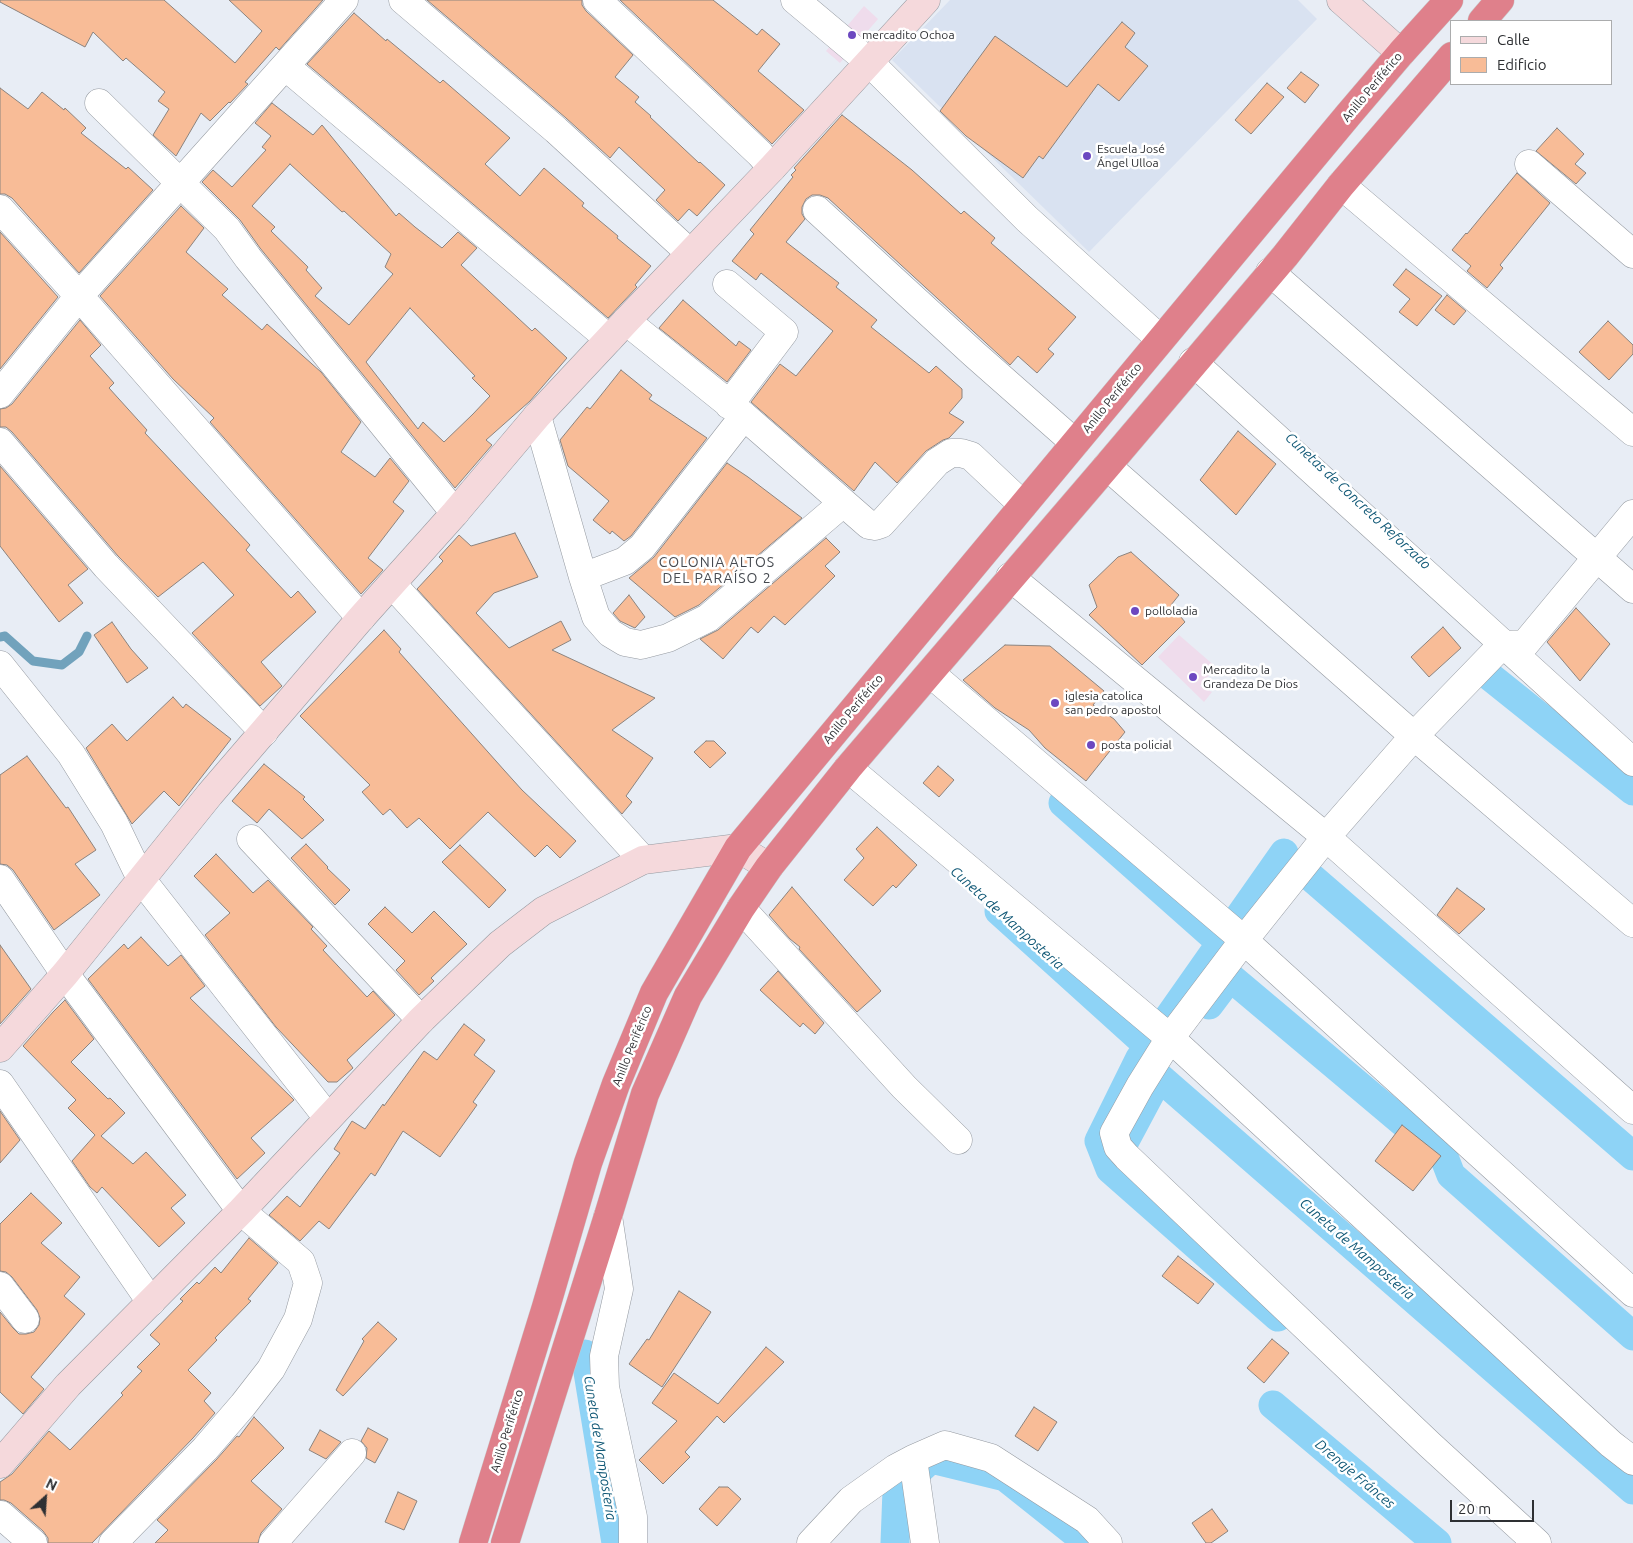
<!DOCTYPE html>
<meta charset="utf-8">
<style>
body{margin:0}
#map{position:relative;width:1633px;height:1543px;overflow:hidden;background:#e8edf5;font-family:Ubuntu,sans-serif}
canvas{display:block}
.legend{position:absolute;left:1450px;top:20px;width:162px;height:65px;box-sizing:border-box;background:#fff;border:1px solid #abacad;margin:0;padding:6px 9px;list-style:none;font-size:15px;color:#2e3033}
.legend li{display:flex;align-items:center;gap:10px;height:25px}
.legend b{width:25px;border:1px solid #abacad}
.north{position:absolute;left:20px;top:1473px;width:50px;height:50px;-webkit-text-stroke:4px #fff;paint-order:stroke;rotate:26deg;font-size:14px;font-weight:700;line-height:20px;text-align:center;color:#2e3033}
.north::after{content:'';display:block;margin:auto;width:18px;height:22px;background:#2e3033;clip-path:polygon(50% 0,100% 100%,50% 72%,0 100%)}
.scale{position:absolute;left:1450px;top:1500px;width:84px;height:22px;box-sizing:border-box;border:2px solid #2e3033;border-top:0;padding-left:6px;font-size:15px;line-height:18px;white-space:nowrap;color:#2e3033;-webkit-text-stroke:4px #fff;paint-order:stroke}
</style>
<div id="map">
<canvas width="1633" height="1543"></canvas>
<ul class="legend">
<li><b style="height:6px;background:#f5d9dc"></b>Calle</li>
<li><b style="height:14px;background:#f8bc97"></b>Edificio</li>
</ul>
<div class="north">N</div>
<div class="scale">20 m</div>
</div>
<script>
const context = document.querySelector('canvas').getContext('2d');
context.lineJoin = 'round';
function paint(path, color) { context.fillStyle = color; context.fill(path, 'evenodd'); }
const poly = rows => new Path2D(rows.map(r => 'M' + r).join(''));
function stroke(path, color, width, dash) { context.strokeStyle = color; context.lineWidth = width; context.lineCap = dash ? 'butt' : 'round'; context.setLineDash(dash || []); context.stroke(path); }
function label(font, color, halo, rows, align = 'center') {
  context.font = font + ' Ubuntu,sans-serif'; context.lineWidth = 5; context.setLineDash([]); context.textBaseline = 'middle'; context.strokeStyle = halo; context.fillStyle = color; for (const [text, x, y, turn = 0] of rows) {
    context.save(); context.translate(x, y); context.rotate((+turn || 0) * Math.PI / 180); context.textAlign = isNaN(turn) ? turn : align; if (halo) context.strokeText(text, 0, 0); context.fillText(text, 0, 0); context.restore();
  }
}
paint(poly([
 [864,6,878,19,840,63,826,51],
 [1179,635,1216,667,1200,686,1212,692,1204,702,1158,657]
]), '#efdcec');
paint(poly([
 [950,0,1298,0,1317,19,1089,252,892,60]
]), '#d9e2f1');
stroke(poly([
 [0,637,5,636,33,661,62,665,79,652,87,636]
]), '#71a2bc', 9);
stroke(poly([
 [1488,675,1633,791],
 [1063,803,1221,943],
 [1312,878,1633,1156],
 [999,911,1144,1042],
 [1209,1005,1230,977,1444,1157,1451,1175,1633,1336],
 [1110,1169,1099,1141,1140,1058,1284,853],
 [1278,1317,1110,1169,1159,1077,1633,1490],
 [585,1354,616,1543],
 [1273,1405,1437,1543],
 [895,1543,897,1490,931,1459,1005,1477,1088,1543]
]), '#8ed3f6', 29);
const building = poly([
 [0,0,164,0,235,63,262,31,229,0,323,0,279,50,276,47,245,82,248,84,230,103,229,102,210,121,201,113,176,156,153,135,169,109,158,101,165,92,126,58,123,61,93,32,85,47,0,2,0,0],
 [427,0,582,0,582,5,586,11,633,55,615,77,639,97,635,102,651,116,650,117,699,163,700,162,725,185,697,216,689,209,678,221,656,200,665,190,619,147,610,158,566,118,427,0],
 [620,0,713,0,757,35,762,29,780,44,758,71,804,110,772,144,620,0],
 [354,13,386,41,387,39,440,83,443,80,510,138,485,164,520,196,544,168,584,203,582,206,618,236,617,238,651,266,635,285,637,287,608,318,307,64,354,13],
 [1122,22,1135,33,1125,47,1148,66,1119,101,1098,84,1043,159,1039,156,1023,178,966,136,940,111,995,36,1067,87,1122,22],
 [1301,72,1319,85,1305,103,1287,88,1301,72],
 [1267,83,1284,97,1251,134,1235,120,1267,83],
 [0,88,28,109,42,92,64,110,65,108,86,128,81,133,126,169,128,167,153,190,79,273,12,198,5,194,0,194,0,88],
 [272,103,313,135,322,125,396,216,399,213,415,227,442,248,458,232,477,248,461,265,532,331,535,328,567,358,530,401,486,440,492,445,455,488,260,248,240,220,202,182,213,170,232,187,266,150,262,147,271,136,255,123,272,103],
 [290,164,342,212,344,211,391,254,385,267,393,274,349,325,315,296,322,288,306,270,308,267,271,231,275,227,252,206,290,164],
 [410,308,475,376,472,378,490,396,473,414,444,442,423,422,418,429,366,362,410,308],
 [842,115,912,170,961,214,964,211,995,238,991,243,1076,317,1048,349,1054,354,1037,373,1018,356,1010,365,828,198,820,195,812,195,806,199,802,207,802,214,805,219,786,242,839,283,836,287,877,320,871,327,929,373,936,366,962,389,962,398,949,413,964,422,949,438,943,440,926,451,897,483,875,462,854,491,751,402,780,364,796,376,833,331,761,273,756,280,732,261,754,234,750,230,793,177,791,175,796,170,794,168,842,115],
 [1557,128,1584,154,1575,164,1586,173,1576,184,1536,151,1557,128],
 [1517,173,1550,203,1500,265,1503,268,1487,288,1467,271,1471,266,1452,250,1466,233,1467,234,1517,173],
 [181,206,204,228,186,252,228,289,222,295,262,330,267,324,321,372,361,422,341,452,375,477,390,458,409,481,393,502,404,511,368,558,383,570,361,594,210,422,214,418,173,379,100,296,181,206],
 [0,232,58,297,0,369,0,232],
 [1406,269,1442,296,1417,326,1399,312,1410,299,1393,285,1406,269],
 [1447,295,1466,311,1454,325,1435,310,1447,295],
 [683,300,736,346,739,341,751,350,727,382,659,328,683,300],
 [80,320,101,345,90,356,114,383,109,388,147,430,145,433,250,545,246,550,291,598,298,591,316,612,261,662,282,686,260,706,192,633,234,595,203,562,158,597,118,556,12,432,6,427,0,427,0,409,6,408,12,404,80,320],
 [1608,321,1633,345,1633,354,1609,380,1579,352,1608,321],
 [621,370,652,395,649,399,707,438,631,536,624,541,612,531,610,534,593,520,609,501,568,466,560,440,587,407,590,409,621,370],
 [1238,431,1276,464,1236,515,1200,480,1238,431],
 [727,463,748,477,802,518,699,605,675,617,629,578,654,557,727,463],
 [0,466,88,569,68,585,83,603,59,622,0,546,0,466],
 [515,533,538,577,494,593,476,613,509,648,561,621,571,640,552,650,655,698,612,730,653,758,626,796,632,802,622,814,417,589,443,561,439,557,459,535,471,546,515,533],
 [826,538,840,552,825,566,835,576,785,625,774,616,758,633,751,627,723,659,700,639,718,630,826,538],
 [1131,552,1179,595,1171,605,1185,622,1142,665,1089,615,1097,607,1089,585,1118,557,1131,552],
 [629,595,645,617,635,628,620,621,613,613,629,595],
 [1576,608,1610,644,1580,681,1547,642,1576,608],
 [112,622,131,649,148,668,127,683,94,635,112,622],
 [1443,627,1461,648,1429,677,1411,657,1443,627],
 [384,630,401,649,399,652,504,770,522,790,576,841,560,858,547,845,535,857,488,812,450,849,419,818,407,828,390,809,383,815,362,792,370,785,300,716,384,630],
 [1005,645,1050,646,1104,691,1093,705,1114,719,1125,732,1086,781,1045,748,1029,730,995,708,963,680,1005,645],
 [173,697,183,708,186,704,231,739,179,806,164,791,132,824,86,748,112,724,127,741,173,697],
 [706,741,714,741,726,753,710,768,694,752,706,741],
 [27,756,66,808,68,807,96,850,75,864,100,895,54,930,13,870,7,865,0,864,0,775,27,756],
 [264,764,305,797,303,799,324,820,302,839,269,809,257,823,232,801,264,764],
 [938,766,954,780,939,797,923,783,938,766],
 [877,827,917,865,896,888,893,885,873,906,844,880,864,858,856,849,877,827],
 [306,844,328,867,327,868,350,890,335,905,291,858,306,844],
 [460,845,506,890,489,908,442,862,460,845],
 [216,854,253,893,268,880,313,927,311,929,327,946,323,950,367,997,373,991,395,1015,347,1060,353,1068,337,1082,328,1082,276,1027,205,935,230,913,194,876,216,854],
 [792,887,881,991,857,1012,799,949,800,947,790,939,769,915,792,887],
 [1457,888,1485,909,1459,934,1437,915,1457,888],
 [385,907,412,933,434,911,467,944,431,978,434,981,419,995,396,970,405,961,368,924,385,907],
 [141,937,168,966,181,955,205,986,190,998,294,1100,251,1138,265,1153,237,1179,88,979,124,944,128,949,141,937],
 [0,945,31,989,0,1024,0,945],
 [778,971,824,1023,815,1034,803,1023,800,1027,760,990,778,971],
 [65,1000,94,1039,71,1062,108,1099,110,1098,125,1113,101,1136,133,1164,146,1152,186,1195,171,1208,185,1223,159,1247,102,1187,97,1193,90,1187,72,1161,95,1135,68,1108,76,1100,23,1046,53,1012,65,1000],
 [464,1024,485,1040,474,1055,495,1071,473,1102,477,1105,440,1157,403,1131,375,1176,371,1173,329,1229,319,1221,300,1241,269,1215,287,1196,300,1207,340,1153,334,1149,352,1121,365,1129,383,1104,384,1106,424,1051,437,1060,464,1024],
 [0,1111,20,1140,0,1163,0,1111],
 [1402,1125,1441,1156,1413,1191,1375,1161,1402,1125],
 [31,1193,62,1223,41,1243,80,1277,64,1296,85,1314,31,1377,44,1389,23,1414,0,1392,0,1312,13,1328,19,1334,26,1334,34,1332,39,1325,40,1318,37,1310,12,1277,6,1272,0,1271,0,1224,31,1193],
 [249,1238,278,1263,248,1299,251,1301,215,1338,217,1340,188,1370,211,1393,204,1401,215,1413,193,1438,92,1543,48,1543,48,1538,43,1531,11,1503,4,1500,0,1500,0,1482,12,1474,49,1431,70,1450,123,1395,121,1393,142,1371,137,1367,160,1344,150,1335,183,1301,180,1299,197,1282,199,1284,215,1267,221,1273,249,1238],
 [1178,1256,1214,1284,1198,1304,1162,1276,1178,1256],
 [679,1291,711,1312,662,1387,629,1364,647,1339,649,1340,679,1291],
 [378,1322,397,1339,343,1396,336,1390,364,1341,362,1339,378,1322],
 [1272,1339,1289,1353,1264,1383,1247,1368,1272,1339],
 [766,1347,784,1362,724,1423,717,1416,685,1452,690,1457,663,1484,639,1460,677,1421,652,1403,674,1373,718,1404,766,1347],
 [1034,1407,1057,1422,1038,1451,1015,1436,1034,1407],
 [254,1417,284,1448,251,1481,282,1509,261,1533,258,1543,155,1543,168,1530,157,1520,216,1460,237,1436,239,1437,254,1417],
 [368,1428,388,1439,375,1463,366,1458,367,1448,361,1441,368,1428],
 [320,1430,341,1442,326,1459,309,1450,320,1430],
 [719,1487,728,1487,741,1499,717,1526,699,1509,719,1487],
 [398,1492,417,1501,404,1530,385,1522,398,1492],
 [1212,1509,1228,1531,1211,1543,1206,1543,1192,1523,1212,1509]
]);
paint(building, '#f8bc97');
stroke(building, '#8b837e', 1);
const street = poly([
 [403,0,556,130,690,253],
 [597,0,760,154,772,168],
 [795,0,869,62,1027,219,1160,339],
 [285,66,609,339],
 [99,103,227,229,248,258,455,513],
 [1529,164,1633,254],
 [1341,185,1633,432],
 [0,209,79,296,361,618],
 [817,210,974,354,1075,443],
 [1270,272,1633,589],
 [727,284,784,332,729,405],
 [626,321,744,416,869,525,875,526,881,524,937,462,951,453,961,453,971,456,1023,505],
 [1193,362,1633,762],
 [0,394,79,296,344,0],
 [537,416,583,577,596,617,610,633,625,642,641,645,668,638,708,618,843,503],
 [0,442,106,566,264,732],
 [1107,466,1414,736,1633,923],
 [583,577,625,561,642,547,744,416],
 [1010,577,1326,837,1633,1110],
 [392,584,643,860],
 [0,665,71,754,114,823,141,879,328,1118],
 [930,673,1238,935,1633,1293],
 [848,768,1170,1038,1611,1444,1633,1461],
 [251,839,421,1020],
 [0,879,65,974,241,1211,301,1262,308,1283,298,1319,271,1369,243,1405,205,1449,113,1543],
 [741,908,904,1087,958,1140],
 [0,1084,151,1302],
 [608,1216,619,1289,604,1356,605,1387,633,1517,633,1543],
 [0,1286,25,1319],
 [1,1515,33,1543],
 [273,1543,352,1453],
 [811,1543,851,1500,896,1468,913,1459],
 [925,1543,913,1459,945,1445,991,1458,1087,1520,1108,1543],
 [1537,1543,1430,1445,1127,1157,1118,1147,1114,1133,1140,1086,1170,1038,1244,940,1326,837,1414,736,1502,645,1525,644,1633,514]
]);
const secondary = poly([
 [1341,0,1401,53],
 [0,1048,65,974,210,794,361,618,455,513,537,416,626,321,772,168,926,0],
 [0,1464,68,1385,241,1211,421,1020,500,944,543,911,643,860,738,848,769,867]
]);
const highway = poly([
 [1482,21,1500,0],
 [473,1543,546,1307,588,1163,616,1084,654,993,738,848,1349,114,1401,53,1449,0],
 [505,1543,608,1216,645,1094,688,996,741,908,769,867,848,768,1107,466,1285,256,1341,185,1452,56]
]);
stroke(street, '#959aa1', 29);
stroke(secondary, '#959aa1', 29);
stroke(highway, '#c9c9ca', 29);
stroke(street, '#fff', 28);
stroke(secondary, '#f5d9dc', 28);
stroke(highway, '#df808b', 28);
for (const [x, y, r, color] of [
 [852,35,5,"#6c48c0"],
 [1087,156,5,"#6c48c0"],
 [1135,611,5,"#6c48c0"],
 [1193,677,5,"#6c48c0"],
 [1055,703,5,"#6c48c0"],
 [1091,745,5,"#6c48c0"]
]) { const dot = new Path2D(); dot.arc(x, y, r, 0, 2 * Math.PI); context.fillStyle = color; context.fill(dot); stroke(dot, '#fff', 2); }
label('12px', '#2e3033', '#fff', [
 ["mercadito Ochoa",862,35],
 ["Escuela José",1097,149],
 ["Ángel Ulloa",1097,163],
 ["polloladia",1145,611],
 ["Mercadito la",1203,670],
 ["Grandeza De Dios",1203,684],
 ["iglesia catolica",1065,696],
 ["san pedro apostol",1065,710],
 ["posta policial",1101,745]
], 'left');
label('12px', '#2e3033', '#fff', [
 ["Anillo Periférico",1372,87,-50],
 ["Anillo Periférico",1112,398,-51],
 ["Anillo Periférico",853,709,-50],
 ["Anillo Periférico",632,1046,-68],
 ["Anillo Periférico",507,1431,-73]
]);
label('italic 14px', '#105876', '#fff', [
 ["Cunetas de Concreto Reforzado",1358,501,43],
 ["Cuneta de Mamposteria",1007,918,42],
 ["Cuneta de Mamposteria",1357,1249,41],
 ["Cuneta de Mamposteria",600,1448,81],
 ["Drenaje Fránces",1355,1474,40]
]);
context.letterSpacing = '1px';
label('14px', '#464a50', '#fff', [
 ["COLONIA ALTOS",717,562],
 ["DEL PARAÍSO 2",717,578]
]);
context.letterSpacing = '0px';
</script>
